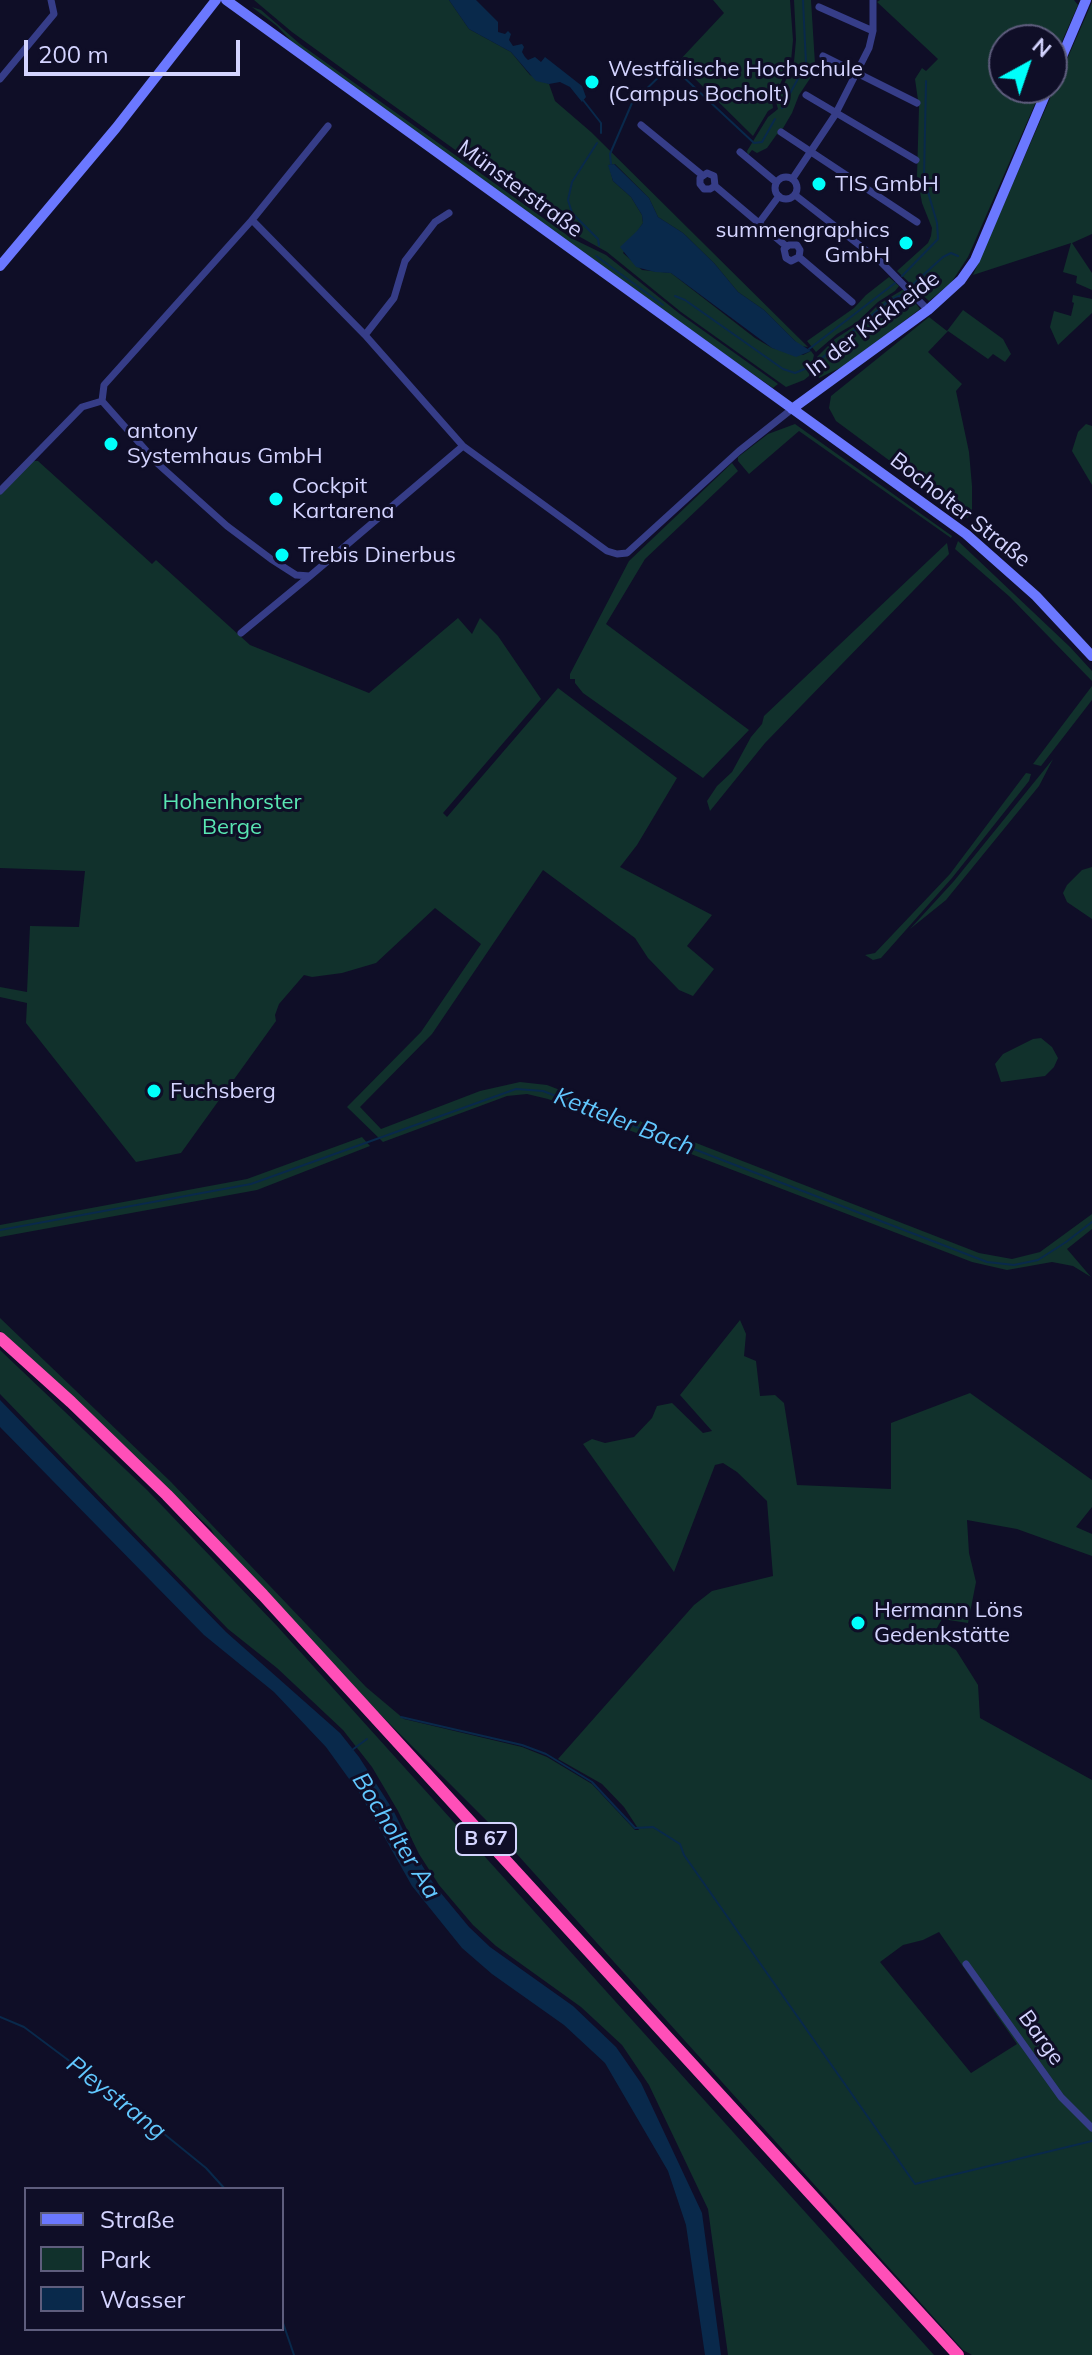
<!DOCTYPE html>
<meta charset="utf-8">
<style>
body{margin:0}
#map{position:relative;width:1092px;height:2355px;overflow:hidden;background:#0f0e27;font-family:Mulish,sans-serif}
canvas{display:block}
.legend{position:absolute;left:24px;top:2187px;width:260px;height:144px;box-sizing:border-box;background:#0f0e27;border:2px solid #5e5d7d;margin:0;padding:10px 14px;list-style:none;font-size:24px;color:#d4d4ff}
.legend li{display:flex;align-items:center;gap:16px;height:40px}
.legend b{width:40px;border:2px solid #5e5d7d}
.north{position:absolute;left:988px;top:24px;width:80px;height:80px;box-sizing:border-box;background:#0f0e27;border:2px solid #5e5d7d;border-radius:50%;rotate:40deg;font-size:22px;font-weight:700;line-height:32px;text-align:center;color:#d4d4ff}
.north::after{content:'';display:block;margin:auto;width:28px;height:36px;background:#00fffb;clip-path:polygon(50% 0,100% 100%,50% 72%,0 100%)}
.scale{position:absolute;left:24px;top:40px;width:216px;height:36px;box-sizing:border-box;border:4px solid #d4d4ff;border-top:0;padding-left:10px;font-size:24px;line-height:28px;white-space:nowrap;color:#d4d4ff;-webkit-text-stroke:6px #0f0e27;paint-order:stroke}
</style>
<div id="map">
<canvas width="1092" height="2355"></canvas>
<ul class="legend">
<li><b style="height:10px;background:#6b78ff"></b>Straße</li>
<li><b style="height:22px;background:#11312c"></b>Park</li>
<li><b style="height:22px;background:#09294b"></b>Wasser</li>
</ul>
<div class="north">N</div>
<div class="scale">200 m</div>
</div>
<script>
const context = document.querySelector('canvas').getContext('2d');
context.lineJoin = 'round';
function paint(path, color) { context.fillStyle = color; context.fill(path, 'evenodd'); }
const poly = rows => new Path2D(rows.map(r => 'M' + r).join(''));
function stroke(path, color, width, dash) { context.strokeStyle = color; context.lineWidth = width; context.lineCap = dash ? 'butt' : 'round'; context.setLineDash(dash || []); context.stroke(path); }
function label(font, color, halo, rows, align = 'center') {
  context.font = font + ' Mulish,sans-serif'; context.lineWidth = 6; context.setLineDash([]); context.textBaseline = 'middle'; context.strokeStyle = halo; context.fillStyle = color; for (const [text, x, y, turn = 0] of rows) {
    context.save(); context.translate(x, y); context.rotate((+turn || 0) * Math.PI / 180); context.textAlign = isNaN(turn) ? turn : align; if (halo) context.strokeText(text, 0, 0); context.fillText(text, 0, 0); context.restore();
  }
}
paint(poly([
 [254,0,449,0,469,29,511,52,530,75,549,84,555,101,591,132,808,347,800,346,764,310,738,292,714,263,683,233,658,217,649,198,615,164,609,165,613,181,631,197,642,215,643,223,623,253,642,270,671,273,755,338,772,348,803,355,811,351,814,355,809,376,804,380,786,387,681,312,607,252,564,228,362,83,292,32],
 [713,0,790,0,793,40,791,61,772,101,773,108,768,111,753,136,678,62,724,13],
 [794,0,811,0,815,64,813,74,799,95,792,113,779,135,777,134,767,148,757,153,752,150,748,155,747,151,768,117,778,109,776,102,794,62,796,40],
 [880,0,1074,0,1078,5,1052,64,1052,40,1004,40,1004,88,1042,88,968,257,951,283,929,301,897,271,928,243,931,236,932,228,922,203,917,176,919,107,915,79,922,68,926,71,938,59,877,2],
 [1092,2,1092,234,1072,243,1092,273,1092,290,1076,283,1077,276,1063,272,1071,243,973,275],
 [252,7,261,10,300,44,571,238,606,255,680,314,778,384,773,388,677,321,296,46,277,26],
 [889,277,899,286,895,291,878,302,856,323,837,334,816,352,807,341,854,308,866,295],
 [904,289,920,309,844,366,819,378,815,372,817,357,835,339,861,322,879,304],
 [1073,295,1092,299,1092,313,1058,345,1050,327,1054,311,1071,316,1074,303,1072,302],
 [963,310,1003,339,1011,354,1005,362,993,354,988,359,948,331,928,352,962,384,956,391,969,452,972,486,972,515,967,518,836,421,829,408,831,396,929,317,947,331],
 [795,424,952,536,951,538,799,431,749,474,738,461,738,457,768,434],
 [1086,424,1092,426,1092,485,1072,451,1078,432],
 [32,461,38,461,152,564,156,560,250,645,369,693,458,618,472,634,480,618,498,636,541,699,443,813,447,817,558,688,677,778,637,845,620,867,712,915,687,946,714,969,693,996,679,990,648,958,635,938,543,870,432,1034,360,1107,381,1129,480,1091,520,1082,547,1085,979,1253,1012,1259,1040,1252,1092,1214,1092,1229,1067,1249,1091,1277,1073,1266,1052,1262,1007,1270,972,1262,548,1099,527,1094,507,1096,383,1142,347,1107,421,1032,481,944,435,908,376,963,342,973,312,977,304,975,279,1004,275,1015,276,1021,181,1153,136,1162,26,1023,27,1003,0,997,0,987,27,992,30,926,79,927,85,871,0,868,0,494],
 [732,463,738,471,645,559,606,624,749,730,703,778,583,693,575,683,575,679,570,679,570,674,629,561],
 [958,541,1070,647,1092,671,1092,681,1010,597,955,549],
 [947,543,949,554,765,743,710,811,707,801,717,786,732,772,751,737,762,724,764,716],
 [1092,686,1092,700,1041,766,1033,764],
 [1053,759,1039,786,946,900,910,929,954,881],
 [1026,773,1031,774,1029,781,952,878,881,958,873,960,865,955,875,953,950,874],
 [1092,867,1092,919,1067,902,1063,893,1067,885,1082,870],
 [1041,1038,1052,1047,1058,1058,1054,1067,1045,1076,1001,1082,995,1064,1003,1054,1033,1039],
 [362,1137,370,1146,257,1190,0,1237,0,1225,247,1179],
 [0,1318,171,1482,366,1687,404,1719,522,1747,547,1757,592,1784,635,1830,639,1830,624,1807,602,1784,558,1759,694,1605,712,1591,773,1576,767,1501,737,1472,723,1463,715,1465,674,1572,583,1444,592,1439,605,1443,634,1437,652,1418,657,1406,672,1403,703,1433,712,1431,680,1395,740,1320,746,1334,744,1356,756,1361,760,1396,775,1395,784,1403,797,1485,891,1489,891,1423,970,1393,1092,1480,1092,1507,1076,1527,1092,1534,1092,1556,1017,1529,967,1520,969,1553,976,1582,968,1623,942,1619,933,1635,956,1650,978,1685,980,1718,1092,1780,1092,2355,972,2355,963,2350,489,1823,378,1712,219,1543,211,1529,0,1331],
 [939,1932,1017,2044,971,2073,880,1962,903,1945,923,1940],
 [0,1350,147,1490,277,1626,934,2355,728,2355,708,2209,649,2085,622,2045,581,2007,496,1946,473,1925,439,1885,419,1854,398,1811,372,1767,343,1730,277,1668,228,1629,0,1394]
]), '#11312c');
paint(poly([
 [449,0,476,0,498,22,498,32,505,34,508,31,511,34,509,40,513,46,522,44,524,47,522,52,525,57,528,60,535,57,541,62,545,57,582,86,586,97,582,102,570,87,560,82,549,84,536,81,511,52,469,29],
 [614,164,649,198,658,217,683,233,714,263,738,292,764,310,795,341,811,351,796,357,772,348,671,273,655,272,636,267,620,247,637,231,643,223,642,215,631,197,613,181,608,165],
 [0,1400,226,1632,340,1733,359,1757,393,1810,415,1854,435,1886,469,1927,490,1947,573,2006,616,2047,641,2083,702,2213,721,2355,705,2355,686,2225,668,2171,605,2063,564,2025,492,1974,462,1948,412,1886,360,1794,326,1747,274,1692,204,1635,0,1427]
]), '#09294b');
stroke(poly([
 [583,100,601,123,601,133],
 [782,108,806,64,803,0],
 [597,143,572,182,568,200,572,213,598,239,599,245],
 [611,164,610,154,632,103,667,69,673,69,678,72,754,143,762,142,775,119],
 [596,256,663,305],
 [902,276,938,239,937,223,924,178,926,81],
 [911,286,943,257,951,253,958,256],
 [675,296,685,300,783,369,795,373,807,368],
 [809,349,895,283],
 [821,359,887,302,905,293],
 [0,1230,251,1184,516,1089,543,1091,987,1262,1014,1265,1038,1260,1066,1242,1092,1222],
 [401,1717,522,1745,546,1754,592,1782,635,1828,653,1827,680,1844,684,1855,915,2184,1092,2141],
 [352,1750,367,1739],
 [0,2017,24,2027,131,2107,206,2168,225,2189],
 [282,2320,294,2355]
]), '#09294b', 2);
stroke(poly([
 [819,7,873,31],
 [823,56,917,103],
 [0,79,54,14,51,0],
 [806,95,916,160],
 [641,125,702,175],
 [328,126,252,220,365,335,463,446,607,551,617,554,627,553,739,451,792,409],
 [781,132,917,222],
 [740,152,776,182],
 '775 188a11 11 0 1 1 22 0a11 11 0 1 1-22 0Z',
 [793,178,835,115,869,48,873,31,873,0],
 [715,186,710,189,704,189,700,184,700,178,707,173,714,176,715,186,786,246],
 [795,195,881,262,928,310],
 [252,220,104,385,102,401,158,464,227,526,271,559,296,575,310,576,463,446],
 [759,223,779,196],
 [799,257,800,250,797,245,789,245,784,249,786,258,791,261,799,257,852,302],
 [365,335,394,298,405,261,435,222,449,213],
 [0,491,82,407,102,401],
 [241,633,310,576],
 [966,1964,1061,2097,1092,2128]
]), '#363d88', 7);
stroke(poly([
 [226,0,966,534,1036,596,1092,656],
 [1052,80,1086,0],
 [0,266,116,128,216,0],
 [792,409,928,310,961,280,975,260,1048,88]
]), '#6b78ff', 10);
stroke(poly([
 [0,1338,71,1402,167,1495,263,1595,958,2355]
]), '#ff4fb8', 12);
for (const [x, y, r, color] of [
 [592,82,8,"#00fffb"],
 [819,184,8,"#00fffb"],
 [906,243,8,"#00fffb"],
 [111,444,8,"#00fffb"],
 [276,499,8,"#00fffb"],
 [282,555,8,"#00fffb"],
 [154,1091,8,"#00fffb"],
 [858,1623,8,"#00fffb"]
]) { const dot = new Path2D(); dot.arc(x, y, r, 0, 2 * Math.PI); context.fillStyle = color; context.fill(dot); stroke(dot, '#0f0e27', 3); }
for (const [x, y, w] of [
 [486,1839,60]
]) { const box = new Path2D(); box.roundRect(x - w / 2, y - 16, w, 32, 6); context.fillStyle = '#0f0e27'; context.fill(box); stroke(box, '#d4d4ff', 2); }
label('bold 20px', '#d4d4ff', null, [
 ["B 67",486,1839]
]);
label('22px', '#d4d4ff', '#0f0e27', [
 ["Westfälische Hochschule",608,69],
 ["(Campus Bocholt)",608,94],
 ["TIS GmbH",835,184],
 ["summengraphics",890,230,"right"],
 ["GmbH",890,255,"right"],
 ["antony",127,431],
 ["Systemhaus GmbH",127,456],
 ["Cockpit",292,486],
 ["Kartarena",292,511],
 ["Trebis Dinerbus",298,555],
 ["Fuchsberg",170,1091],
 ["Hermann Löns",874,1610],
 ["Gedenkstätte",874,1635]
], 'left');
label('22px', '#d4d4ff', '#0f0e27', [
 ["Münsterstraße",520,189,36],
 ["In der Kickheide",873,324,-37],
 ["Bocholter Straße",960,510,38],
 ["Barge",1041,2038,54]
]);
label('22px', '#59e6b2', '#0f0e27', [
 ["Hohenhorster",232,802],
 ["Berge",232,827]
]);
label('italic 24px', '#62c8ff', '#0f0e27', [
 ["Ketteler Bach",624,1122,21],
 ["Bocholter Aa",396,1836,58],
 ["Pleystrang",116,2098,38]
]);
</script>
